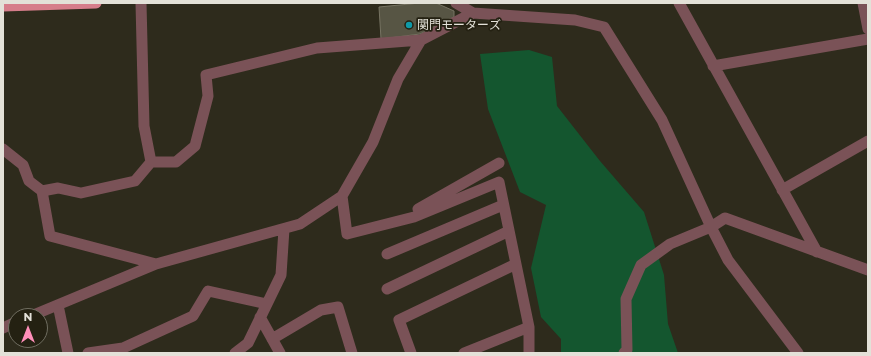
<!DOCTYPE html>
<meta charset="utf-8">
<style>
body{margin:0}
#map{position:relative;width:871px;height:356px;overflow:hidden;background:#2e2b1c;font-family:Montserrat,sans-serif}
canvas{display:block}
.frame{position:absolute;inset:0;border:4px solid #e3e1d8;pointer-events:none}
.north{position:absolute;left:8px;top:308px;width:40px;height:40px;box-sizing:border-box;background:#242112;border:1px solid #706e61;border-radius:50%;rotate:0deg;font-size:11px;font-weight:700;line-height:16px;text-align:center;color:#e3e1d8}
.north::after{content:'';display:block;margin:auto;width:14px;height:18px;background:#ff8eb9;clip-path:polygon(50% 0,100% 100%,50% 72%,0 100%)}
</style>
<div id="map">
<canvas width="871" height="356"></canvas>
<div class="frame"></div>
<div class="north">N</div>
</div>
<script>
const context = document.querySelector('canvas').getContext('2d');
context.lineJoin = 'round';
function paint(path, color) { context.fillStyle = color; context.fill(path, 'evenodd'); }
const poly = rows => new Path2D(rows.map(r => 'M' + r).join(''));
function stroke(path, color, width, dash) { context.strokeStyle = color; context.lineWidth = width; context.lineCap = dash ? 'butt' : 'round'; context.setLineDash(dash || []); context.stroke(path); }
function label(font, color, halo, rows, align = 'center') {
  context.font = font + ' Montserrat,"Noto Sans JP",sans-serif'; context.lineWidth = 3.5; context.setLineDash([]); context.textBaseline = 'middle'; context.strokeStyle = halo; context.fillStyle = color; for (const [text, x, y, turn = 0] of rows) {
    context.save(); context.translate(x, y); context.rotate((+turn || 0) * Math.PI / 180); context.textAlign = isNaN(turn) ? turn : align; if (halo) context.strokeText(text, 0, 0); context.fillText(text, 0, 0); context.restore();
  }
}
paint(poly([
 [529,50,552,57,557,106,600,161,644,212,664,275,668,324,678,353,561,353,561,339,541,317,531,268,546,205,520,192,488,109,480,54]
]), '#14562f');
const building = poly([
 [420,3,436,3,454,11,454,17,420,34,381,39,379,7,420,3]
]);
paint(building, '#575544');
stroke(building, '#777463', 1);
stroke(poly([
 [141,3,144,126,151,162],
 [456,3,473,13,575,20,604,27,662,120,711,227,728,260,798,353],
 [679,3,817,252],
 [863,3,868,29],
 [713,66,868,39],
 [3,149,23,165,29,181,42,191,50,236,156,264],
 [782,190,868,141],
 [42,191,58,188,81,193,135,181,151,162,176,162,195,146,208,96,206,75,317,48,421,40],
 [342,196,347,234,414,217,499,182,529,327,529,353],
 [418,209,499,163],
 [387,254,503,205],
 [387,289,509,231],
 [58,305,68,353],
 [31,316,156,264,300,224,342,196,373,142,398,79,421,40,473,13],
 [260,317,280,353],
 [3,328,16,322],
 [272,339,321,310,338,307,352,353],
 [88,353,123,348,193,316,208,291,267,304],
 [235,353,248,343,281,275,284,229],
 [411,353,399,320,516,264],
 [464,353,529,327],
 [624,353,627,350,626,299,641,265,670,244,711,227,725,218,868,270]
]), '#7a5257', 11);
stroke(poly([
 [3,6,96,3]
]), '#d67d8a', 11);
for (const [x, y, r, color] of [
 [409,25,4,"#0f9aa8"]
]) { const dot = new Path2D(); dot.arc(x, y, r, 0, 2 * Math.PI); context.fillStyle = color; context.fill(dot); stroke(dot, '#242112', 1.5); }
label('12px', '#e3e1d8', '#242112', [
 ["関門モーターズ",417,25]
], 'left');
</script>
